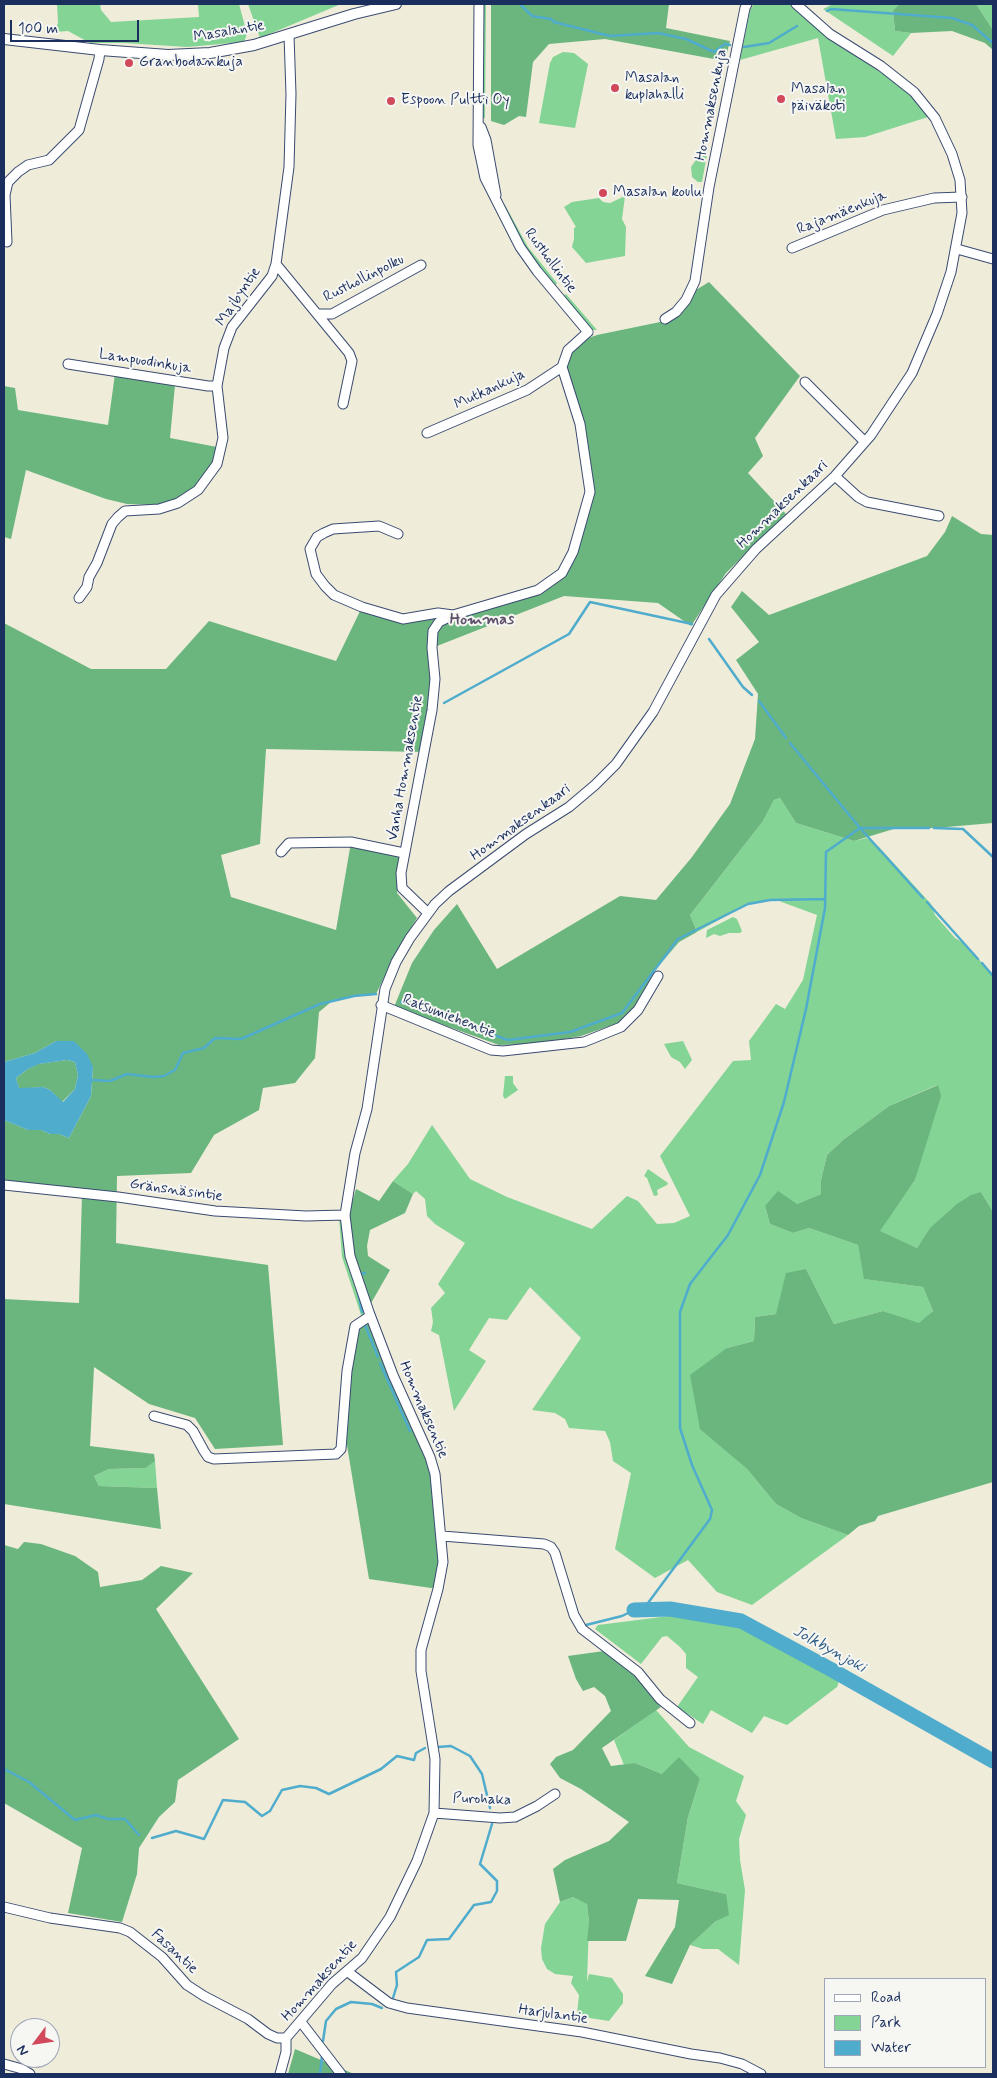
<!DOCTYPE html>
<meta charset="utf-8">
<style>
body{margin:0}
#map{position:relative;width:997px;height:2078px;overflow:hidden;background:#efecda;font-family:Mynerve,sans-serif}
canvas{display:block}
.frame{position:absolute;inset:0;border:5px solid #1b2f5e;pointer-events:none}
.legend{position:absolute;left:824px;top:1978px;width:162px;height:90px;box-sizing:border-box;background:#f6f6f2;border:1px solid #9ea6b7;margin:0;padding:6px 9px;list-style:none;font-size:15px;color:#1b2f5e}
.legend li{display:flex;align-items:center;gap:10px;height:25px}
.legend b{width:25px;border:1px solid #9ea6b7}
.north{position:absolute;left:10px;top:2018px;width:50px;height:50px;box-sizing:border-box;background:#f6f6f2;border:1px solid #9ea6b7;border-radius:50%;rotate:239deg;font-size:14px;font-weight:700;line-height:20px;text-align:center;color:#1b2f5e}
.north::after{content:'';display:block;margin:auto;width:18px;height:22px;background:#d1495b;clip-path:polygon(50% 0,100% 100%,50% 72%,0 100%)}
.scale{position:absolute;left:10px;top:20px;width:129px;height:22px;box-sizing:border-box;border:2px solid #1b2f5e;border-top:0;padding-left:6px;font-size:15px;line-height:18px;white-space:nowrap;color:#1b2f5e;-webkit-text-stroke:4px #f6f6f2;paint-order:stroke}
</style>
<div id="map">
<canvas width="997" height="2078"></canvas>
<div class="frame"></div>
<ul class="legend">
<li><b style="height:6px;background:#fff"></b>Road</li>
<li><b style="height:14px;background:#83d495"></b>Park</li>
<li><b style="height:14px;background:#4faccd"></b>Water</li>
</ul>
<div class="north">N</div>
<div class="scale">100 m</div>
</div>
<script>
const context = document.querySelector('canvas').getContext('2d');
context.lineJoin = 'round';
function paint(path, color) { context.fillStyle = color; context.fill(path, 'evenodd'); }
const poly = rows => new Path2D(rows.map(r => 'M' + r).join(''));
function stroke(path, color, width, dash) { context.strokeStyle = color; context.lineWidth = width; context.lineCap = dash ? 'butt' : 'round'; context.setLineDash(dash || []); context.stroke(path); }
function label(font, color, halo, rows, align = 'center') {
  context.font = font + ' Mynerve,sans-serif'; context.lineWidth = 4; context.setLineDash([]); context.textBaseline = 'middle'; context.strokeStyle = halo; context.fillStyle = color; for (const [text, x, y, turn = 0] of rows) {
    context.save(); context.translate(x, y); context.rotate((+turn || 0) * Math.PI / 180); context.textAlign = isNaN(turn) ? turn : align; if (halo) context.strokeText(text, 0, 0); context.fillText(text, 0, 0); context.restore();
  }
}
paint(poly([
 [57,4,100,4,101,10,111,22,199,17,198,4,239,4,247,34,244,42,187,47,124,43,90,43,68,31,54,32,58,23],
 [248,4,341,4,260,38],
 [482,4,486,4,485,118,482,118],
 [754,4,791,4,828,37,883,74,913,97,928,117,865,137,836,139,818,38,740,60,750,10],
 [833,4,900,4,893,10,895,31,911,33,893,56,823,9],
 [976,4,993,4,993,30],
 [563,52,574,53,588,64,575,128,539,123,550,63,553,57],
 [708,149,702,182,698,182,692,177,691,167,698,157],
 [625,196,622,219,626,227,625,256,586,263,572,247,574,239,574,228,576,227,564,207,572,202,599,198,603,202,610,203],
 [505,205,528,247,557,283,555,286,525,249,503,209],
 [566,294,597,330,592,330,563,296],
 [780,798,796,823,854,841,867,838,879,847,931,904,935,915,955,938,962,942,993,974,993,1212,981,1192,929,1229,917,1248,879,1231,915,1180,937,1085,889,1106,843,1140,827,1155,821,1180,821,1194,797,1204,765,1206,770,1224,793,1233,809,1228,858,1245,865,1279,923,1287,933,1311,919,1324,883,1311,834,1324,806,1269,776,1314,755,1317,754,1341,727,1348,701,1429,747,1469,776,1504,801,1518,848,1535,752,1605,717,1592,688,1560,655,1578,615,1549,631,1473,613,1461,610,1442,605,1431,569,1428,565,1419,555,1413,532,1410,581,1338,530,1287,507,1320,489,1318,469,1350,486,1361,454,1411,439,1335,431,1331,433,1322,431,1308,445,1293,438,1284,465,1243,435,1224,427,1216,425,1199,416,1191,413,1194,393,1181,408,1164,432,1125,470,1179,507,1197,592,1229,627,1196,638,1201,657,1224,674,1223,690,1216,660,1156,733,1061,751,1060,749,1041,776,1004,785,1009,803,980,817,915,779,901,770,900,748,904,697,932,690,915,763,821,774,800],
 [733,917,737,919,742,931,740,933,729,933,720,936,714,934,706,938,707,930],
 [683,1041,692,1060,685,1069,680,1062,671,1057,664,1044],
 [505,1076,513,1076,513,1083,518,1090,505,1099,503,1096],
 [648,1169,668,1183,667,1185,657,1190,658,1195,654,1196,647,1178,644,1176],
 [345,1215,370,1316,363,1321,342,1257,339,1217],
 [155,1461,157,1488,99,1486,94,1476,109,1469,146,1468],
 [701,1612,722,1614,840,1678,837,1687,787,1725,764,1716,752,1733,711,1710,703,1724,677,1707,698,1677,686,1668,686,1654,680,1647,667,1636,662,1637,641,1664,595,1629,598,1625],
 [656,1710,689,1747,744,1776,736,1801,746,1815,739,1839,740,1860,745,1890,739,1965,718,1949,703,1949,690,1945,716,1921,726,1894,677,1883,688,1817,700,1779,662,1774,635,1763,624,1765,614,1740],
 [573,1897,587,1903,589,1922,587,1982,589,1974,612,1978,623,1994,623,2003,609,2021,583,2017,577,2014,579,1995,571,1983,573,1976,555,1974,547,1969,542,1959,541,1948,545,1924,560,1902]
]), '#83d495');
paint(poly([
 [491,4,669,4,666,28,730,41,725,61,605,39,549,44,533,62,526,117,519,116,504,125,491,121],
 [900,4,976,4,993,30,993,50,985,43,952,31,911,33,895,31,893,10],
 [709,282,800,376,755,438,763,456,748,473,786,514,726,573,691,626,658,603,564,596,432,648,435,679,425,752,266,749,260,844,221,855,231,897,336,930,351,842,404,853,397,893,417,918,397,951,376,994,354,996,331,1002,319,1012,315,1058,295,1083,263,1088,259,1110,214,1135,191,1173,117,1176,116,1243,268,1265,283,1445,215,1449,195,1418,149,1404,94,1367,90,1446,154,1454,155,1461,146,1468,109,1469,94,1476,99,1486,157,1488,161,1529,4,1504,4,1299,79,1303,82,1194,4,1185,4,1120,28,1130,41,1130,50,1134,59,1134,69,1138,91,1096,93,1067,56,1041,35,1053,4,1062,4,623,91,669,166,669,209,621,336,661,362,607,403,619,453,615,538,590,562,573,590,492,580,424,562,367,568,350,580,341,597,335,670,320,685,309,696,290],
 [115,374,175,385,170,438,217,447,213,463,196,487,177,499,157,505,127,504,106,499,26,470,11,539,4,537,4,386,15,388,18,410,108,425],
 [952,516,981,534,993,535,993,823,935,828,897,828,854,841,796,823,780,798,774,800,763,821,690,915,697,932,679,942,656,969,634,1008,618,1023,581,1036,538,1044,499,1045,394,1007,412,963,434,930,457,904,497,969,620,896,656,900,692,857,730,804,755,739,758,694,736,660,759,642,731,607,742,591,769,615,927,556,945,532],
 [67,1060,75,1062,78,1075,75,1089,62,1102,50,1090,43,1087,19,1089,16,1078,28,1069,38,1064],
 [938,1085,941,1096,915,1180,880,1231,917,1248,929,1229,957,1204,971,1195,981,1192,993,1212,993,1482,878,1516,875,1521,859,1526,848,1535,801,1518,776,1504,747,1469,700,1429,690,1375,727,1348,754,1341,755,1317,776,1314,786,1273,806,1269,834,1324,883,1311,919,1323,933,1311,923,1287,864,1279,858,1245,809,1228,793,1233,770,1224,765,1206,778,1191,797,1204,821,1194,821,1180,827,1155,843,1140,889,1106],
 [393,1181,413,1194,405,1213,370,1230,367,1246,368,1256,390,1270,370,1305,353,1258,348,1216,356,1189,379,1201],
 [370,1316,430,1457,442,1536,438,1589,369,1579,344,1427,355,1326],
 [24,1542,41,1544,75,1556,98,1572,100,1587,142,1580,161,1566,193,1573,156,1609,239,1739,178,1780,175,1802,159,1817,139,1848,137,1874,122,1922,68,1913,82,1848,4,1803,4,1545,18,1549],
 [604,1651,638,1677,661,1707,602,1748,611,1766,635,1763,662,1774,679,1757,700,1779,688,1817,677,1883,726,1894,729,1915,716,1921,690,1945,672,1984,645,1976,675,1927,679,1900,638,1899,626,1941,587,1941,589,1922,587,1904,573,1897,560,1902,553,1869,565,1860,609,1841,629,1822,581,1789,560,1778,550,1764,556,1757,573,1750,611,1711,605,1696,594,1687,583,1691,576,1679,568,1656],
 [295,2049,354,2074,288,2074]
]), '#6ab67e');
paint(poly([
 [56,1041,74,1041,87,1054,93,1067,91,1096,69,1138,59,1134,50,1134,41,1130,28,1130,4,1120,4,1062,35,1053],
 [67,1060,75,1062,78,1075,75,1089,63,1102,50,1090,43,1087,19,1088,16,1078,28,1069,39,1064]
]), '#4faccd');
stroke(poly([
 [520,4,532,16,551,19,554,22,610,36,658,33,686,39,714,52,725,44,730,45],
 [827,11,831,9,952,18,972,25,993,43],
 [744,47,769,43,797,26],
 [709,639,743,687,752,695],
 [759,701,786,738],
 [444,703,569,634,590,602,692,624],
 [790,743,860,828,923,898],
 [934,828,963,829,993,857],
 [927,902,978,959],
 [982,963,993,976],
 [401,1002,508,1040,570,1032,622,1013,678,939,748,904,770,900,825,899],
 [92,1080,110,1081,127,1074,153,1077,164,1076,175,1070,183,1053,204,1048,215,1038,241,1039,320,1004,354,996,376,994],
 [358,1275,365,1273],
 [358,1292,362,1312],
 [365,1325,378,1357],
 [380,1363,410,1431],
 [586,1625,622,1616,648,1603,710,1519,712,1510,692,1465,680,1428,680,1312,690,1284,728,1235,760,1175,784,1102,806,1009,825,908,826,852,860,828,929,828],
 [438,1747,451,1746,470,1756,482,1774,490,1808],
 [4,1769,29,1782,75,1820,96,1815,108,1819,125,1819,139,1835],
 [152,1838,176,1831,204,1839,223,1800,245,1802,262,1816,270,1811,282,1790,300,1786,316,1788,329,1794,381,1769,397,1756,414,1760,416,1753,425,1748],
 [393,1998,397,1985,396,1972,419,1957,427,1940,449,1939,474,1905,491,1902,497,1891,497,1881,480,1864,492,1824],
 [323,2041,326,2021,336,2009,351,2002,372,2004,382,2008],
 [320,2074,322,2056]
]), '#4faccd', 2.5);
stroke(poly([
 [634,1610,670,1609,741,1621,832,1670,993,1761]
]), '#4faccd', 15);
const minor = poly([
 [481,127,486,140,496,195],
 [7,242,5,195,8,182,18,172,28,165,49,160,79,130,99,59,100,50],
 [792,248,883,210,934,198,962,197],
 [957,249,993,259],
 [276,264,349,353,352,361,343,404],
 [319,314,332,314,421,265],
 [665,319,676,312,686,300,695,281,709,187,745,8,747,4],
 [68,364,208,386,217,386],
 [805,382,865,442],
 [427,433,527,390,562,367],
 [835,476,858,497,867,502,939,516],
 [398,534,379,526,333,529,324,533,317,537,310,549,316,574,325,586,334,595,362,607,403,619,438,613,453,615],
 [79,598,87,587,89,577,97,563,112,524,118,517,125,511,159,509,178,503,198,490,217,464,223,438,217,386,224,348,232,327,272,276,276,264,289,167,291,94,289,35],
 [281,852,289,843,351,842,404,853],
 [428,913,402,888,401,873,432,710,435,679,432,648,433,631,439,622,453,615,538,590,562,573,573,552,590,492,580,424,562,367,568,350,588,332,537,271,520,247,485,178,478,145,479,4],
 [381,1005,491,1050,503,1051,584,1042,621,1027,638,1010,658,976],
 [4,1185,118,1197,215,1211,306,1216,345,1215],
 [154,1416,187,1425,193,1431,204,1451,208,1457,214,1459,336,1454,341,1449,347,1371,355,1326,370,1316],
 [442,1536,544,1544,551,1547,555,1553,574,1615,582,1629,638,1672,660,1699,690,1723],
 [434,1813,500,1818,515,1817,537,1806,555,1794],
 [4,1907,50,1918,120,1928,130,1932,162,1957,187,1985,204,1996,248,2019,268,2034,277,2038,286,2038],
 [348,1972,389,2003,407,2008,582,2032,691,2054,720,2058,742,2064,761,2074],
 [301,2022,341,2074],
 [286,2038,332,1984,362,1958,390,1917,417,1861,434,1813,435,1759,421,1671,421,1650,438,1589,443,1562,435,1474,430,1457,393,1375,369,1312,350,1256,345,1215,355,1153,367,1109,385,989,396,962,410,938,435,904,449,891,526,834,569,807,595,785,616,764,653,712,716,595,756,549,835,476,871,435,912,373,937,314,951,272,962,213,960,180,952,154,935,118,914,92,881,66,830,34,796,4],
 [4,2064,22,2069,30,2074],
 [280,2074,286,2052,286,2038]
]);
const tertiary = poly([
 [4,39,100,50,168,55,210,53,254,45,354,14,396,4]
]);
stroke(minor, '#3b4b71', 11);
stroke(tertiary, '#3b4b71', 12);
stroke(minor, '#fff', 9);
stroke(tertiary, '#fff', 10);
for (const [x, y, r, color] of [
 [129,63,5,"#d1495b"],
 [615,88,5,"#d1495b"],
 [781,99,5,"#d1495b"],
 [391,101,5,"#d1495b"],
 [603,193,5,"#d1495b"]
]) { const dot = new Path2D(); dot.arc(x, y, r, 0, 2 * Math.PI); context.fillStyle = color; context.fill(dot); stroke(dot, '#f6f6f2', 2); }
label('15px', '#1b2f5e', '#f6f6f2', [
 ["Masalantie",229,32,-10],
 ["Hommaksenkuja",712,105,-79],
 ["Rajamäenkuja",842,213,-22],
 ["Rusthollintie",550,261,53],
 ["Rusthollinpolku",364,279,-27],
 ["Majbyntie",239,297,-56],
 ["Lampuodinkuja",145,362,9],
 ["Mutkankuja",490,390,-25],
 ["Hommaksenkaari",783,505,-44],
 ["Vanha Hommaksentie",406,768,-80],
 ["Hommaksenkaari",521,823,-36],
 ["Ratsumiehentie",449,1017,21],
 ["Gränsnäsintie",176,1191,8],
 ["Hommaksentie",423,1410,67],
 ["Purohaka",482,1800,2],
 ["Fasantie",174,1952,43],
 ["Hommaksentie",320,1981,-48],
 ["Harjulantie",553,2015,8]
]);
label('15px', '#1b2f5e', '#f6f6f2', [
 ["Granbodankuja",139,63],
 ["Masalan",625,79],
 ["kuplahalli",625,96],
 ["Masalan",791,90],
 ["päiväkoti",791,107],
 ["Espoon Pultti Oy",401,101],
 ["Masalan koulu",613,193]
], 'left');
label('bold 16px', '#5f526d', '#f6f6f2', [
 ["Hommas",482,621]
]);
label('italic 16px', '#2d5b85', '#f6f6f2', [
 ["Jolkbynjoki",829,1650,29]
]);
</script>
